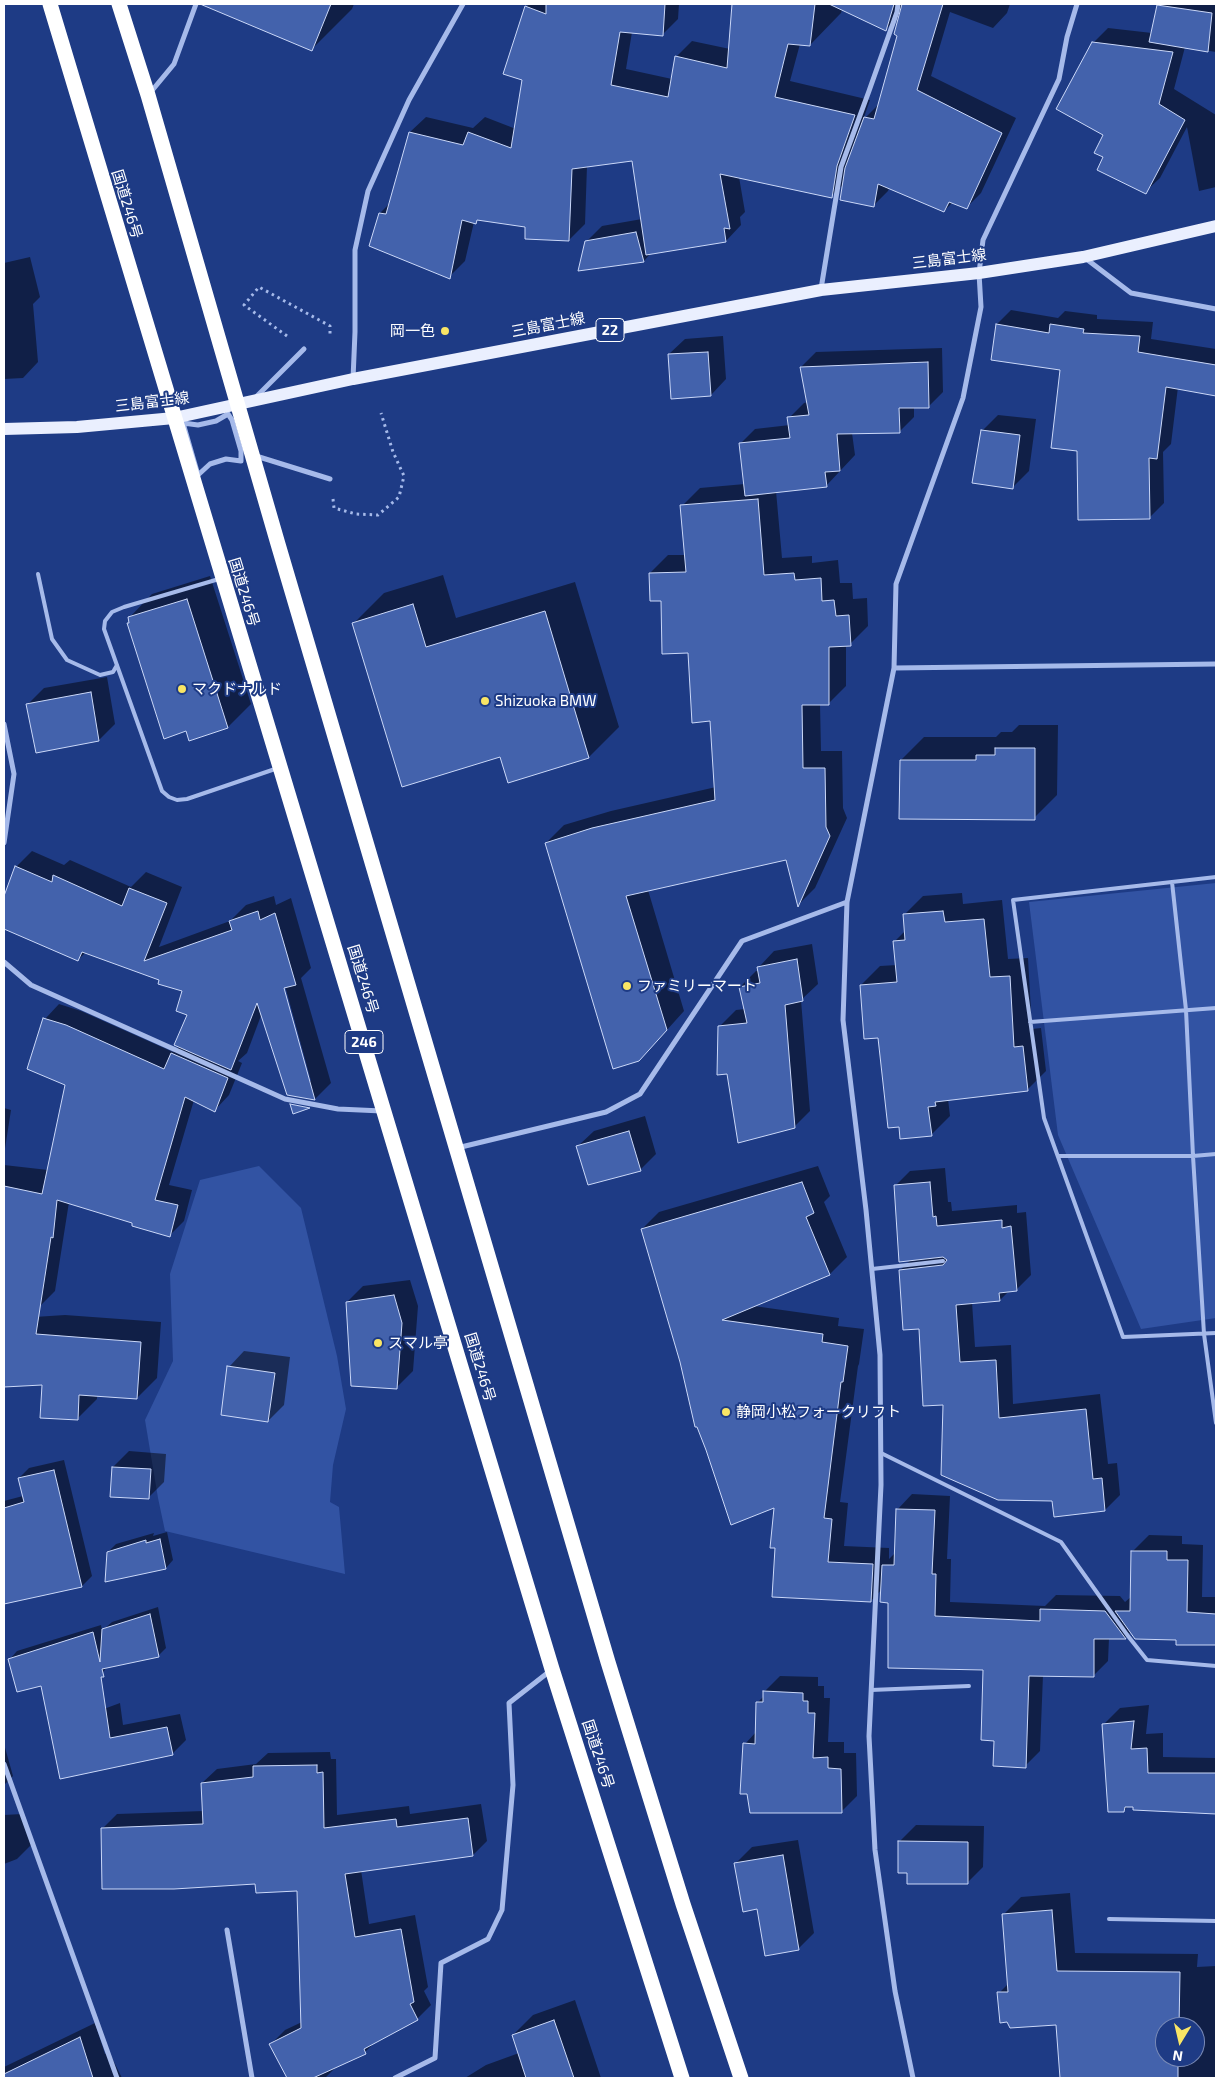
<!DOCTYPE html>
<meta charset="utf-8">
<style>
body{margin:0}
#map{position:relative;width:1220px;height:2082px;overflow:hidden;background:#1e3b85;font-family:"Exo 2",sans-serif}
canvas{display:block}
.frame{position:absolute;inset:0;border:5px solid #fff;pointer-events:none}
.north{position:absolute;left:1155px;top:2017px;width:50px;height:50px;box-sizing:border-box;background:#1e3b85;border:1px solid #7889b6;border-radius:50%;rotate:189deg;font-size:14px;font-weight:700;line-height:20px;text-align:center;color:#fff}
.north::after{content:'';display:block;margin:auto;width:18px;height:22px;background:#f9e565;clip-path:polygon(50% 0,100% 100%,50% 72%,0 100%)}
</style>
<div id="map">
<canvas width="1220" height="2082"></canvas>
<div class="frame"></div>
<div class="north">N</div>
</div>
<script>
const context = document.querySelector('canvas').getContext('2d');
context.lineJoin = 'round';
function paint(path, color) { context.fillStyle = color; context.fill(path, 'evenodd'); }
const poly = rows => new Path2D(rows.map(r => 'M' + r).join(''));
function stroke(path, color, width, dash) { context.strokeStyle = color; context.lineWidth = width; context.lineCap = dash ? 'butt' : 'round'; context.setLineDash(dash || []); context.stroke(path); }
function label(font, color, halo, rows, align = 'center') {
  context.font = font + ' "Exo 2","Noto Sans JP",sans-serif'; context.lineWidth = 4; context.setLineDash([]); context.textBaseline = 'middle'; context.strokeStyle = halo; context.fillStyle = color; for (const [text, x, y, turn = 0] of rows) {
    context.save(); context.translate(x, y); context.rotate((+turn || 0) * Math.PI / 180); context.textAlign = isNaN(turn) ? turn : align; if (halo) context.strokeText(text, 0, 0); context.fillText(text, 0, 0); context.restore();
  }
}
paint(poly([
 [1216,883,1216,1318,1141,1329,1058,1135,1029,902],
 [259,1166,301,1208,337,1356,346,1409,333,1465,330,1502,339,1507,345,1574,165,1531,158,1498,145,1420,173,1361,170,1274,200,1180]
]), '#3253a3');
paint(poly([
 [249,4,354,4,352,9,312,49,242,21],
 [529,4,679,4,678,19,662,35,632,32,626,69,672,79,676,57,692,41,730,49,733,4,844,4,841,13,810,45,800,44,790,81,870,100,863,120,880,103,899,35,901,14,886,29,855,14,857,4,1010,4,1007,13,993,28,950,12,931,76,1016,118,981,193,966,208,953,202,944,211,889,188,888,191,874,205,844,184,831,196,739,177,745,212,740,217,741,225,726,241,651,253,644,261,586,242,602,226,642,219,633,160,587,166,585,224,569,240,526,226,479,219,474,222,465,261,449,277,380,213,390,203,410,132,426,117,473,128,485,117,516,129,524,79,526,7],
 [1159,4,1216,4,1216,52,1185,47,1174,89,1216,115,1216,187,1199,191,1187,127,1160,178,1145,192,1104,157,1104,135,1093,43,1108,28,1152,33],
 [30,257,40,297,33,304,38,362,23,378,4,379,4,263],
 [1011,310,1058,318,1065,311,1097,315,1097,319,1153,322,1151,339,1216,349,1216,395,1178,387,1171,444,1163,452,1164,503,1150,517,1078,450,1061,369,993,359,997,324],
 [723,336,726,379,711,395,669,354,685,339],
 [942,348,943,392,928,407,914,407,914,417,899,432,852,433,855,455,826,486,776,491,782,558,812,556,812,563,838,560,840,583,852,583,853,599,867,598,868,626,850,644,846,645,846,686,828,704,820,704,821,751,842,751,843,808,847,818,815,888,798,905,787,858,648,890,684,1011,657,1041,546,843,564,825,611,811,716,787,711,720,689,652,650,573,668,555,686,555,682,506,700,488,745,484,740,444,755,429,790,425,789,418,804,403,808,402,801,367,816,352],
 [998,415,1036,419,1029,471,1013,487,982,431],
 [443,575,456,618,575,582,619,727,589,757,509,781,501,755,354,623,384,593],
 [210,576,251,704,228,727,190,739,187,730,129,618,152,594],
 [107,677,115,724,99,740,28,704,44,688],
 [1019,725,1058,725,1057,795,1034,818,901,760,924,737,996,737,1001,732,1012,732],
 [32,851,64,865,70,860,131,887,146,872,182,887,159,947,230,921,246,905,274,896,276,905,291,898,311,968,301,978,331,1083,315,1099,288,1094,262,1013,247,1053,238,1061,242,1063,229,1095,215,1110,194,1100,169,1185,192,1190,184,1221,169,1236,134,1222,69,1202,55,1291,40,1306,4,1300,4,1165,48,1170,66,1084,45,1019,59,1004,81,1011,173,1052,180,1046,189,1014,184,990,161,980,86,952,78,960,4,927,4,900,16,867],
 [284,982,311,1081,308,1081,281,983],
 [962,893,963,904,1002,900,1008,959,1028,958,1032,1029,1041,1028,1046,1071,1027,1090,948,1099,950,1116,931,1135,900,1125,879,1037,861,985,880,966,897,965,894,942,905,931,904,915,923,896],
 [812,944,818,984,801,1000,810,1111,794,1127,720,1026,736,1010,745,1009,740,987,756,971,759,971,759,967,774,951],
 [4,1108,11,1110,4,1155],
 [645,1116,656,1154,640,1170,578,1146,594,1131],
 [818,1166,830,1196,824,1202,847,1257,830,1274,754,1306,839,1318,838,1326,864,1329,859,1364,858,1366,840,1502,848,1503,844,1546,889,1548,889,1559,895,1553,897,1510,912,1494,950,1496,947,1559,951,1559,950,1602,1045,1606,1056,1595,1120,1596,1125,1602,1132,1596,1133,1551,1149,1535,1182,1536,1182,1544,1203,1545,1202,1597,1216,1597,1216,1644,1177,1643,1177,1638,1132,1631,1125,1638,1109,1638,1108,1661,1093,1676,1043,1675,1040,1751,1025,1766,995,1740,984,1669,882,1589,871,1601,776,1547,776,1506,681,1361,642,1229,659,1212],
 [945,1168,948,1202,951,1202,952,1211,1017,1205,1017,1213,1026,1212,1031,1275,1016,1290,1009,1291,1000,1300,972,1302,975,1347,1011,1345,1013,1404,1100,1394,1108,1464,1117,1463,1120,1495,1105,1510,1053,1500,944,1404,900,1270,911,1260,895,1186,910,1171],
 [410,1280,418,1306,413,1371,397,1387,347,1302,363,1286],
 [65,1315,161,1322,157,1378,137,1398,97,1395,97,1399,77,1419,44,1384,4,1386,4,1319],
 [244,1351,290,1357,284,1405,268,1421,229,1367],
 [129,1451,166,1454,164,1482,148,1498,113,1467],
 [64,1460,92,1576,82,1586,4,1603,4,1501,23,1496,19,1478,29,1468],
 [167,1532,173,1560,166,1568,108,1552,116,1544,154,1533,153,1536],
 [158,1607,166,1648,158,1656,107,1667,103,1672,10,1659,17,1651,101,1625,102,1631,112,1622],
 [780,1676,818,1677,818,1686,824,1686,824,1698,830,1698,828,1742,844,1742,844,1753,856,1753,857,1796,841,1812,745,1744,756,1732,757,1703,764,1696,764,1692],
 [120,1703,123,1725,180,1714,186,1740,172,1754,61,1778,66,1723],
 [1149,1705,1146,1734,1163,1733,1163,1757,1216,1758,1216,1813,1134,1808,1134,1806,1128,1806,1124,1811,1104,1724,1120,1708],
 [4,1744,13,1776,4,1785],
 [330,1752,331,1759,336,1759,337,1815,409,1806,410,1814,481,1804,487,1841,473,1855,361,1870,369,1924,415,1915,428,1987,424,1991,431,2005,417,2019,377,2040,365,2052,338,2065,325,2078,288,2078,271,2044,285,2030,302,2022,299,1890,256,1882,103,1828,117,1814,204,1811,202,1783,217,1769,256,1764,268,1753],
 [22,1814,33,1843,17,1859,4,1864,4,1815],
 [916,1825,984,1826,983,1867,967,1883,908,1872,900,1841],
 [798,1840,814,1933,799,1948,758,1907,736,1863,752,1847],
 [1070,1893,1075,1953,1198,1954,1197,1967,1216,1966,1216,2078,1061,2078,1057,2024,999,1993,1009,1983,1003,1915,1021,1897],
 [1165,2027,1195,2027,1195,2057,1165,2057],
 [575,2000,601,2078,465,2078,486,2065,519,2053,513,2035,533,2015],
 [95,2023,105,2054,109,2052,122,2078,4,2078,4,2067]
]), '#0007');
const building = poly([
 [200,4,331,4,312,51,200,4],
 [546,4,665,4,663,36,620,32,611,85,668,97,675,56,727,68,732,4,815,4,810,46,788,44,775,97,855,115,837,166,832,198,720,174,730,229,724,228,726,242,646,255,632,161,572,169,569,241,525,239,525,227,477,220,476,224,462,220,450,279,369,246,379,213,386,214,409,132,463,145,468,132,511,148,522,80,503,74,525,6,546,14,546,4],
 [829,4,894,4,886,31,829,4],
 [902,4,943,4,917,90,1002,133,967,209,949,202,944,212,878,184,874,207,840,200,845,168,864,117,874,119,897,36,894,34,902,4],
 [1157,5,1212,13,1208,52,1149,42,1157,5],
 [1092,42,1173,52,1159,104,1185,120,1146,194,1097,170,1103,157,1094,153,1103,135,1056,109,1092,42],
 [636,232,644,262,578,271,585,241,636,232],
 [996,324,1049,333,1050,324,1084,329,1083,333,1140,336,1138,352,1216,365,1216,396,1166,387,1157,459,1149,458,1150,519,1078,520,1077,451,1051,448,1060,370,991,360,996,324],
 [708,352,711,396,671,399,668,354,708,352],
 [928,362,929,408,899,408,900,433,837,434,840,471,825,472,827,487,745,496,739,443,790,438,787,417,809,415,800,367,928,362],
 [981,430,1020,435,1013,489,972,483,981,430],
 [758,499,764,575,794,573,795,580,821,578,822,601,834,600,836,616,849,615,851,646,829,647,829,705,802,705,803,768,825,768,826,827,830,836,798,907,786,860,626,896,667,1030,639,1061,613,1069,545,843,592,828,715,800,710,721,692,723,688,653,662,654,661,601,650,601,649,573,686,572,680,505,758,499],
 [187,599,228,728,189,741,186,731,164,739,127,623,129,623,128,617,187,599],
 [413,604,426,647,545,611,589,758,508,783,500,757,402,787,352,623,413,604],
 [91,692,99,741,36,753,26,704,91,692],
 [995,748,1035,748,1035,820,899,819,900,760,976,760,976,755,995,755,995,748],
 [15,866,52,882,53,875,122,906,129,888,167,903,144,961,232,930,229,921,258,911,260,920,275,913,296,985,284,988,315,1100,287,1095,257,1003,231,1070,174,1045,187,1015,176,1011,182,991,158,984,159,980,82,952,78,961,4,929,4,896,15,866],
 [943,911,945,922,984,919,990,977,1010,976,1014,1047,1023,1046,1028,1091,935,1102,936,1106,928,1107,932,1136,900,1139,899,1127,888,1128,878,1038,864,1039,860,985,897,982,893,941,905,940,903,914,943,911],
 [797,959,803,1001,785,1005,795,1128,738,1143,727,1074,717,1075,718,1026,747,1023,739,987,760,983,757,967,797,959],
 [43,1018,66,1025,164,1069,171,1053,228,1078,215,1112,185,1097,155,1200,178,1205,170,1237,132,1226,132,1223,57,1200,53,1238,51,1237,36,1334,141,1342,137,1399,79,1395,78,1420,40,1418,42,1385,4,1387,4,1186,42,1194,65,1085,27,1069,43,1018],
 [290,1104,310,1108,293,1114,290,1104],
 [629,1131,641,1171,588,1185,576,1146,629,1131],
 [802,1182,814,1213,806,1217,830,1275,722,1320,823,1334,822,1342,848,1346,843,1382,841,1382,824,1518,832,1519,828,1562,873,1564,871,1602,772,1597,775,1548,770,1548,774,1508,731,1525,706,1450,697,1427,695,1427,680,1362,641,1229,802,1182],
 [930,1182,933,1217,936,1216,937,1226,1002,1220,1002,1228,1011,1226,1017,1291,999,1293,1000,1301,956,1305,960,1362,996,1360,999,1418,1086,1409,1093,1479,1102,1478,1105,1511,1054,1517,1052,1501,998,1500,941,1475,943,1405,923,1406,919,1329,903,1330,899,1270,943,1265,947,1260,943,1257,899,1262,894,1185,930,1182],
 [394,1295,402,1323,397,1389,351,1386,346,1302,394,1295],
 [227,1366,275,1373,268,1422,221,1415,227,1366],
 [112,1467,151,1469,149,1499,110,1497,112,1467],
 [54,1470,82,1587,4,1604,4,1508,24,1502,18,1478,54,1470],
 [896,1509,935,1510,932,1574,936,1574,935,1616,1040,1621,1040,1609,1105,1611,1126,1639,1094,1639,1094,1677,1029,1676,1026,1768,993,1766,994,1741,981,1740,983,1670,888,1668,888,1603,880,1602,882,1565,894,1565,896,1509],
 [160,1539,166,1569,105,1582,107,1552,146,1540,146,1543,160,1539],
 [1131,1551,1167,1551,1167,1560,1188,1560,1187,1612,1216,1614,1216,1645,1176,1645,1176,1640,1135,1639,1115,1611,1130,1611,1131,1551],
 [150,1614,159,1657,102,1669,104,1677,101,1677,110,1738,167,1727,173,1755,60,1779,41,1686,17,1692,8,1659,93,1632,100,1662,102,1629,150,1614],
 [763,1691,803,1693,803,1701,808,1701,808,1713,815,1713,813,1758,828,1757,828,1768,841,1769,842,1813,750,1813,747,1794,740,1794,743,1743,755,1744,756,1702,763,1702,763,1691],
 [1134,1721,1131,1749,1147,1748,1148,1773,1216,1773,1216,1814,1133,1810,1133,1807,1125,1807,1124,1812,1108,1812,1102,1724,1134,1721],
 [317,1765,317,1773,323,1772,324,1828,396,1819,397,1827,468,1818,473,1856,345,1874,355,1937,401,1929,414,2002,410,2004,418,2020,364,2049,366,2054,313,2078,287,2078,269,2044,301,2028,297,1891,256,1893,255,1884,174,1889,102,1889,101,1828,203,1824,201,1783,253,1777,253,1766,317,1765],
 [898,1841,968,1842,968,1884,907,1884,907,1873,898,1873,898,1841],
 [783,1855,799,1950,765,1956,757,1909,743,1912,734,1863,783,1855],
 [1052,1910,1057,1971,1180,1972,1179,2027,1165,2027,1165,2057,1178,2057,1178,2078,1060,2078,1056,2025,1010,2028,1007,2022,1000,2023,997,1992,1008,1992,1002,1914,1052,1910],
 [554,2020,574,2078,526,2078,512,2035,554,2020],
 [80,2037,93,2078,4,2078,4,2074,80,2037]
]);
paint(building, '#4362ac');
stroke(building, '#cbd8f8', 1);
stroke(poly([
 [287,336,244,305,259,287,330,326,330,336],
 [333,499,334,508,356,514,378,515,399,497,404,476,393,452,381,413]
]), '#a6baea', 3, [2.5, 4]);
stroke(poly([
 [38,574,52,639,67,660,100,675,113,672,117,665],
 [219,579,124,607,112,612,105,621,104,629,162,791,169,797,177,800,187,799,278,768],
 [1216,877,1013,900,1044,1118,1123,1337,1216,1333],
 [1172,882,1186,1010,1193,1156,1204,1334,1216,1423],
 [1030,1022,1216,1008],
 [1058,1156,1193,1156,1216,1154],
 [872,1269,943,1261],
 [881,1453,1061,1542,1128,1636,1147,1660,1216,1666],
 [871,1690,969,1686],
 [1109,1919,1216,1921]
]), '#a6baea', 4);
stroke(poly([
 [150,93,174,64,196,4],
 [1085,258,1131,293,1216,309],
 [821,289,841,167,869,91,897,12,898,4],
 [353,379,355,332,355,250,368,191,409,100,463,4],
 [256,397,304,349],
 [228,414,232,420,241,451,241,461,226,459,210,464,198,475,183,423,198,425,216,421,228,414],
 [256,456,330,479],
 [894,668,1216,664],
 [4,724,14,774,4,843],
 [4,962,31,985,285,1099,338,1109,382,1111],
 [457,1148,606,1112,640,1094,742,941,847,902],
 [4,1764,117,2078],
 [227,1930,252,2078],
 [395,2078,435,2058,441,1963,488,1939,502,1910,513,1785,509,1703,550,1671],
 [913,2078,895,1991,875,1850,869,1736,881,1485,880,1355,866,1210,843,1020,847,902,894,668,896,584,963,398,981,307,979,273,983,240,1059,79,1067,37,1077,4]
]), '#a6baea', 5);
stroke(poly([
 [4,429,77,427,174,418,353,379,821,290,979,273,1083,257,1216,226]
]), '#eaeffe', 12);
stroke(poly([
 [50,4,552,1669,682,2078],
 [119,4,148,95,278,544,608,1662,683,1904,741,2078]
]), '#fff', 15);
for (const [x, y, r, color] of [
 [445,331,5,"#f9e565"],
 [182,689,5,"#f9e565"],
 [485,701,5,"#f9e565"],
 [627,986,5,"#f9e565"],
 [378,1343,5,"#f9e565"],
 [726,1412,5,"#f9e565"]
]) { const dot = new Path2D(); dot.arc(x, y, r, 0, 2 * Math.PI); context.fillStyle = color; context.fill(dot); stroke(dot, '#1e3b85', 2); }
for (const [x, y, w] of [
 [610,330,28],
 [364,1042,38]
]) { const box = new Path2D(); box.roundRect(x - w / 2, y - 11.5, w, 23, 4); context.fillStyle = '#1e3b85'; context.fill(box); stroke(box, '#fff', 1); }
label('bold 14px', '#fff', null, [
 ["22",610,330],
 ["246",364,1042]
]);
label('15px', '#fff', '#1e3b85', [
 ["国道246号",127,204,73],
 ["三島富士線",949,259,-7],
 ["三島富士線",548,325,-11],
 ["三島富士線",152,402,-7],
 ["国道246号",244,592,73],
 ["国道246号",363,979,73],
 ["国道246号",480,1367,73],
 ["国道246号",598,1754,72]
]);
label('15px', '#fff', '#1e3b85', [
 ["岡一色",435,331,"right"],
 ["マクドナルド",192,689],
 ["Shizuoka BMW",495,701],
 ["ファミリーマート",637,986],
 ["スマル亭",388,1343],
 ["静岡小松フォークリフト",736,1412]
], 'left');
</script>
